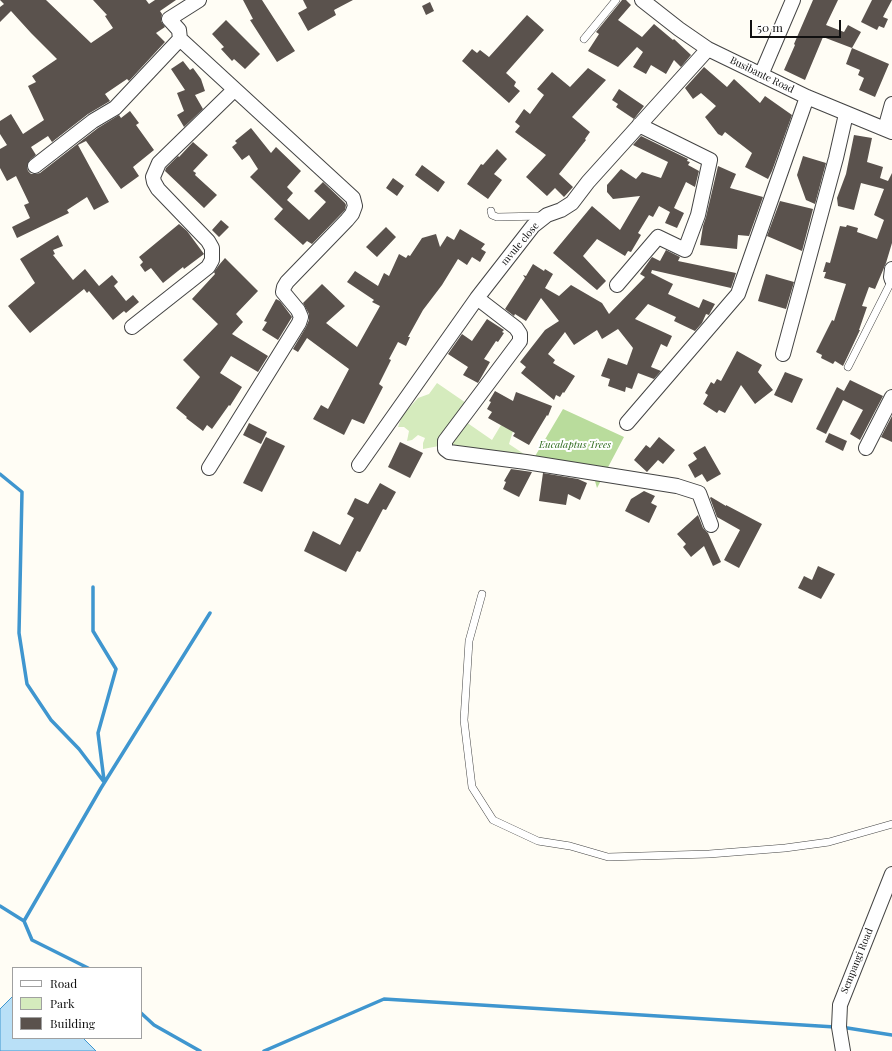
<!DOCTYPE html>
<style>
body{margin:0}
#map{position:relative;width:892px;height:1051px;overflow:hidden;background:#fffdf5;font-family:"Playfair Display",serif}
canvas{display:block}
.legend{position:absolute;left:12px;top:967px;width:130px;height:72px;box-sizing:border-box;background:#fff;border:1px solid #a0a0a0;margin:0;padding:5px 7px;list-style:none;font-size:12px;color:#111}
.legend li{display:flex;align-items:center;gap:8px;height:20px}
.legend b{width:20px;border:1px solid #a0a0a0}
.scale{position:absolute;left:750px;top:20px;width:91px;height:18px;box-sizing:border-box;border:2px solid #111;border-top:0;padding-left:5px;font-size:12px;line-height:14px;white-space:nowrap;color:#111;-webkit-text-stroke:3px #fff;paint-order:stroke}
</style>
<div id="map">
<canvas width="892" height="1051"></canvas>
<ul class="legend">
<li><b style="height:5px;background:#fff"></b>Road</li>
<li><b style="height:11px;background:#d5ebbd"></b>Park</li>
<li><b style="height:11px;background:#5a524d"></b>Building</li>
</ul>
<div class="scale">50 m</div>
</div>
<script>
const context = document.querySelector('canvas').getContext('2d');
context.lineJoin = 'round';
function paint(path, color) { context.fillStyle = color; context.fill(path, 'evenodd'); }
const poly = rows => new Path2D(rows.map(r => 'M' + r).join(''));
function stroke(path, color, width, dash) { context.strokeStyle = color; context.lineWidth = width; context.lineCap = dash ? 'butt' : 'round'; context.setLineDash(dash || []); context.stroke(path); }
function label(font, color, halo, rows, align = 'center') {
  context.font = font + ' "Playfair Display",serif'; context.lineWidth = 4; context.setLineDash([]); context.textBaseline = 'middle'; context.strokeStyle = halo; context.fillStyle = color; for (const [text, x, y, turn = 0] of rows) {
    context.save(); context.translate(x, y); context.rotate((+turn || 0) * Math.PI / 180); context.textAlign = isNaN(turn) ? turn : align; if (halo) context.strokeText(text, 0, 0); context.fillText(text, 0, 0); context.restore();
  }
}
paint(poly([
 [437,383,469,405,439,446,423,449,423,443,425,438,418,435,412,440,407,441,409,431,404,427,398,427,402,416,418,398,429,394],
 [466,422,492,440,501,425,513,431,509,444,524,454,522,456,449,445]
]), '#d5ebbd');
paint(poly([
 [563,409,624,437,597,488,595,481,592,477,531,463]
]), '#b9dc9c');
const water = poly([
 [13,996,13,1038,83,1038,96,1051,0,1051,0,1009,13,996]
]);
paint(water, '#b9e0f7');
stroke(water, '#3f96cf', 1);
stroke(poly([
 [0,474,22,492,19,633,27,684,51,720,79,749,104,782],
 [93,587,93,631,116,669,98,733,104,780],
 [0,906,24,921,32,940,88,968],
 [24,921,101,788,210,613],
 [141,1013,154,1025,200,1051],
 [841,1027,892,1035],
 [264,1051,384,999,835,1027]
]), '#3f96cf', 3.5);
paint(poly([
 [0,0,46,0,91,43,113,28,105,16,107,15,93,0,146,0,149,4,155,0,176,0,160,11,162,14,161,21,165,27,156,33,165,42,129,81,127,79,105,94,110,101,88,114,52,142,48,136,31,147,36,155,30,160,27,167,28,171,31,174,36,174,40,173,98,128,119,115,121,118,130,111,139,123,136,125,154,150,133,167,139,176,121,189,86,141,78,145,109,202,94,210,87,197,67,210,69,213,17,238,12,227,30,218,24,205,29,203,16,176,7,181,0,168,0,149,7,145,0,134,0,121,11,114,23,134,44,120,28,86,36,82,32,76,57,59,31,33,11,11,0,22,0,7,4,4],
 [243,0,262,0,295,51,277,62,250,20,253,19],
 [303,0,353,0,334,10,336,15,308,31,298,13,307,8],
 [622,0,626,0,631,5,618,20,642,37,654,24,673,40,674,39,691,55,681,67,674,60,666,74,651,65,646,74,633,67,643,52,637,47,618,67,588,51,599,34,596,32],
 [813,0,838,0,826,25,844,32,848,25,861,32,852,48,823,37,805,80,784,70,795,45,794,44],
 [872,0,892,0,883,17,888,19,884,28,879,26,877,30,861,22],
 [430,2,434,11,426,15,422,6],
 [527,15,544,30,506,73,516,82,514,86,520,91,509,103,462,61,472,49,477,53,480,50,489,57],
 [226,20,260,54,245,69,234,59,232,61,221,49,224,47,212,34],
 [852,48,889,64,875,97,859,90,864,78,858,75,860,70,846,64],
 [183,61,190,70,193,68,201,79,205,91,195,95,203,109,184,127,177,115,184,111,177,93,185,90,171,69],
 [704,67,727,87,734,79,760,103,765,96,792,115,772,171,768,179,745,167,752,153,725,132,722,136,718,134,705,117,716,106,701,93,693,99,685,88],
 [588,68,606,80,572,117,590,132,585,139,586,140,559,174,573,187,564,197,555,188,547,196,526,177,546,155,515,132,520,126,515,122,524,109,530,114,544,95,537,89,552,72,570,87],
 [619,89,644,106,634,119,616,107,618,104,612,100],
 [251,128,271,153,276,147,301,171,287,187,293,193,287,200,309,220,326,202,314,191,323,182,345,203,346,205,345,210,312,244,307,241,303,245,274,219,283,209,250,177,258,169,249,155,242,160,232,147,237,143,235,141],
 [854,135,872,138,867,162,883,167,880,178,888,181,892,173,892,243,886,263,875,289,869,287,862,306,867,307,859,330,860,330,843,366,835,361,833,364,821,358,822,355,816,352,832,320,834,321,846,284,824,278,826,272,823,272,826,262,830,263,840,226,846,227,847,225,858,228,857,232,877,239,884,220,874,215,884,189,861,183,854,210,838,206,837,198,846,174],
 [641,136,688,159,687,161,690,162,688,165,699,171,695,187,686,182,674,208,684,213,677,228,665,223,670,212,659,206,653,217,649,215,638,233,641,235,631,252,628,251,625,256,597,239,583,256,606,281,597,290,553,253,592,206,620,230,640,196,613,199,607,192,607,185,621,169,636,179,642,172,661,178,668,162,633,145],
 [193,142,208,155,193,171,196,173,195,175,217,195,204,208,165,171,166,168,178,156,179,157],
 [497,149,507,159,494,174,502,180,488,199,467,184,481,164,483,165],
 [803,156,826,163,815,204,806,200,797,175],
 [422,165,445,182,438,192,415,175],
 [718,166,736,174,730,188,763,197,749,236,738,235,737,249,700,245,703,226,706,217],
 [393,178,404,186,397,196,386,188],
 [780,201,813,209,802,251,767,236],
 [221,220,229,227,219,237,212,230],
 [179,224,187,231,204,254,184,269,183,267,163,283,151,268,145,272,140,265,143,262,139,257],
 [386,227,396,237,377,257,366,247],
 [460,229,485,244,481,249,486,252,480,262,472,257,467,265,458,259,442,285,423,310,408,337,410,337,406,346,398,342,389,359,391,360,379,384,383,387,364,424,352,419,344,435,313,419,321,405,328,409,349,369,307,338,298,352,293,349,306,327,309,320,309,314,303,303,322,284,345,306,326,323,357,347,380,306,372,302,374,300,347,282,355,271,378,286,384,273,389,276,399,254,406,258,408,255,410,256,422,238,436,234,440,247,447,236,454,240],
 [58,235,63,246,53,250,55,254,53,255,73,280,85,269,99,286,112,275,118,282,114,286,126,301,133,295,139,302,126,313,124,311,113,320,89,291,87,293,84,289,30,333,8,306,35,283,20,259],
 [666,250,680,257,678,261,736,273,731,288,652,270,651,273,673,284,668,294,699,308,703,299,715,304,710,313,709,315,706,314,702,323,695,331,674,321,676,317,648,304,635,319,672,336,667,347,661,344,651,367,661,371,654,379,638,373,632,389,626,387,625,392,608,386,610,379,601,376,608,358,627,365,633,348,618,329,602,339,597,330,574,345,565,332,548,354,555,360,553,363,575,376,564,393,563,392,560,397,556,395,554,400,521,373,526,367,520,362,545,330,559,321,541,298,526,321,515,314,514,316,505,309,525,278,523,275,526,276,533,264,544,271,545,269,553,274,545,288,559,296,571,285,602,303,609,314,645,277,640,274,652,257,660,261],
 [225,258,258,291,236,314,243,322,232,334,268,356,258,372,231,356,220,373,242,387,230,406,229,405,212,429,207,425,203,431,186,418,187,417,176,408,200,377,183,360,218,324,192,299,215,274,214,272,219,265],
 [766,274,794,282,786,309,758,301],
 [276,299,280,301,292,317,278,340,262,330,267,322,264,321],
 [487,319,504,330,502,332,504,333,498,342,496,341,484,359,490,362,478,383,463,375,468,367,448,354,462,334,472,341],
 [737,351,762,365,758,372,773,390,755,404,741,385,725,413,719,410,717,413,703,404,708,395,705,393,711,382,714,384,717,379,721,381],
 [785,372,803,379,792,403,774,395],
 [850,380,883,396,860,440,850,434,863,410,843,400,826,434,816,429,837,387,844,391],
 [495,391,513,401,516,392,552,406,548,416,547,415,529,445,513,436,515,433,488,418,492,412,487,409,491,402,489,401],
 [892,416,892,442,881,437],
 [249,423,267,432,261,444,243,435],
 [829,433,847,441,843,451,825,442],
 [266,437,285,446,262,492,243,483],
 [659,437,675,450,663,464,658,460,647,472,634,460,646,445,650,448],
 [400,442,423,453,410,478,388,467],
 [705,446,721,474,707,482,702,474,695,478,688,465,697,459,693,453],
 [511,469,532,472,519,497,503,489,506,482,504,481],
 [543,473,578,479,587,483,580,500,568,494,566,505,539,501],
 [380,483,396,492,386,510,383,509,360,552,357,551,346,572,304,551,313,531,340,545,354,518,347,514,355,498,368,504],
 [644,491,655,496,651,503,657,506,649,523,625,511,631,499],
 [711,497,726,506,726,505,762,524,739,568,724,560,740,530,717,517,710,498],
 [698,515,703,528,708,533,721,562,713,566,704,546,691,557,683,547,686,544,677,534],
 [818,566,835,574,821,599,798,588,804,576,812,580]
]), '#5a524d');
const service = poly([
 [584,39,616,0],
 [491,211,492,215,497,217,543,216],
 [848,367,892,280],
 [482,594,469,641,464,720,472,787,493,820,538,841,570,846,608,857,709,854,785,848,829,842,892,824]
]);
const minor = poly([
 [199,0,169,19,179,30,180,39,353,198,355,206,352,214,347,220,287,282,284,287,283,292,298,310,301,317,299,323,209,468],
 [642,0,679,29,708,49,807,97,892,132],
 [761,75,793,0],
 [885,129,892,104],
 [35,166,93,121,115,108,180,39],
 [892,269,891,277,892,280],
 [617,285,658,237,685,250,698,215,710,160,639,125],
 [477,298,516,328,520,334,520,341,445,441,445,449,449,452,526,462,677,486,699,493,711,525],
 [132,327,208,267,212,260,212,248,208,241,158,189,154,182,153,177,159,163,234,90],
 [783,354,836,158,846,114],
 [627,423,738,294,807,97],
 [866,448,892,397],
 [359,465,477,298,533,226,547,215,561,210,572,203,588,182,708,49],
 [843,1051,839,1027,840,1005,892,874]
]);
stroke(service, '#444', 8);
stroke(minor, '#444', 16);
stroke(service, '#fff', 7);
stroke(minor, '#fff', 14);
label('10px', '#111', '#fff', [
 ["Busibante Road",762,75,26],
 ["mvule close",520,244,-50],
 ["Sempangi Road",857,961,-68]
]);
label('italic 10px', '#2f6b1f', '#fff', [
 ["Eucalaptus Trees",575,445]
]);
</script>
